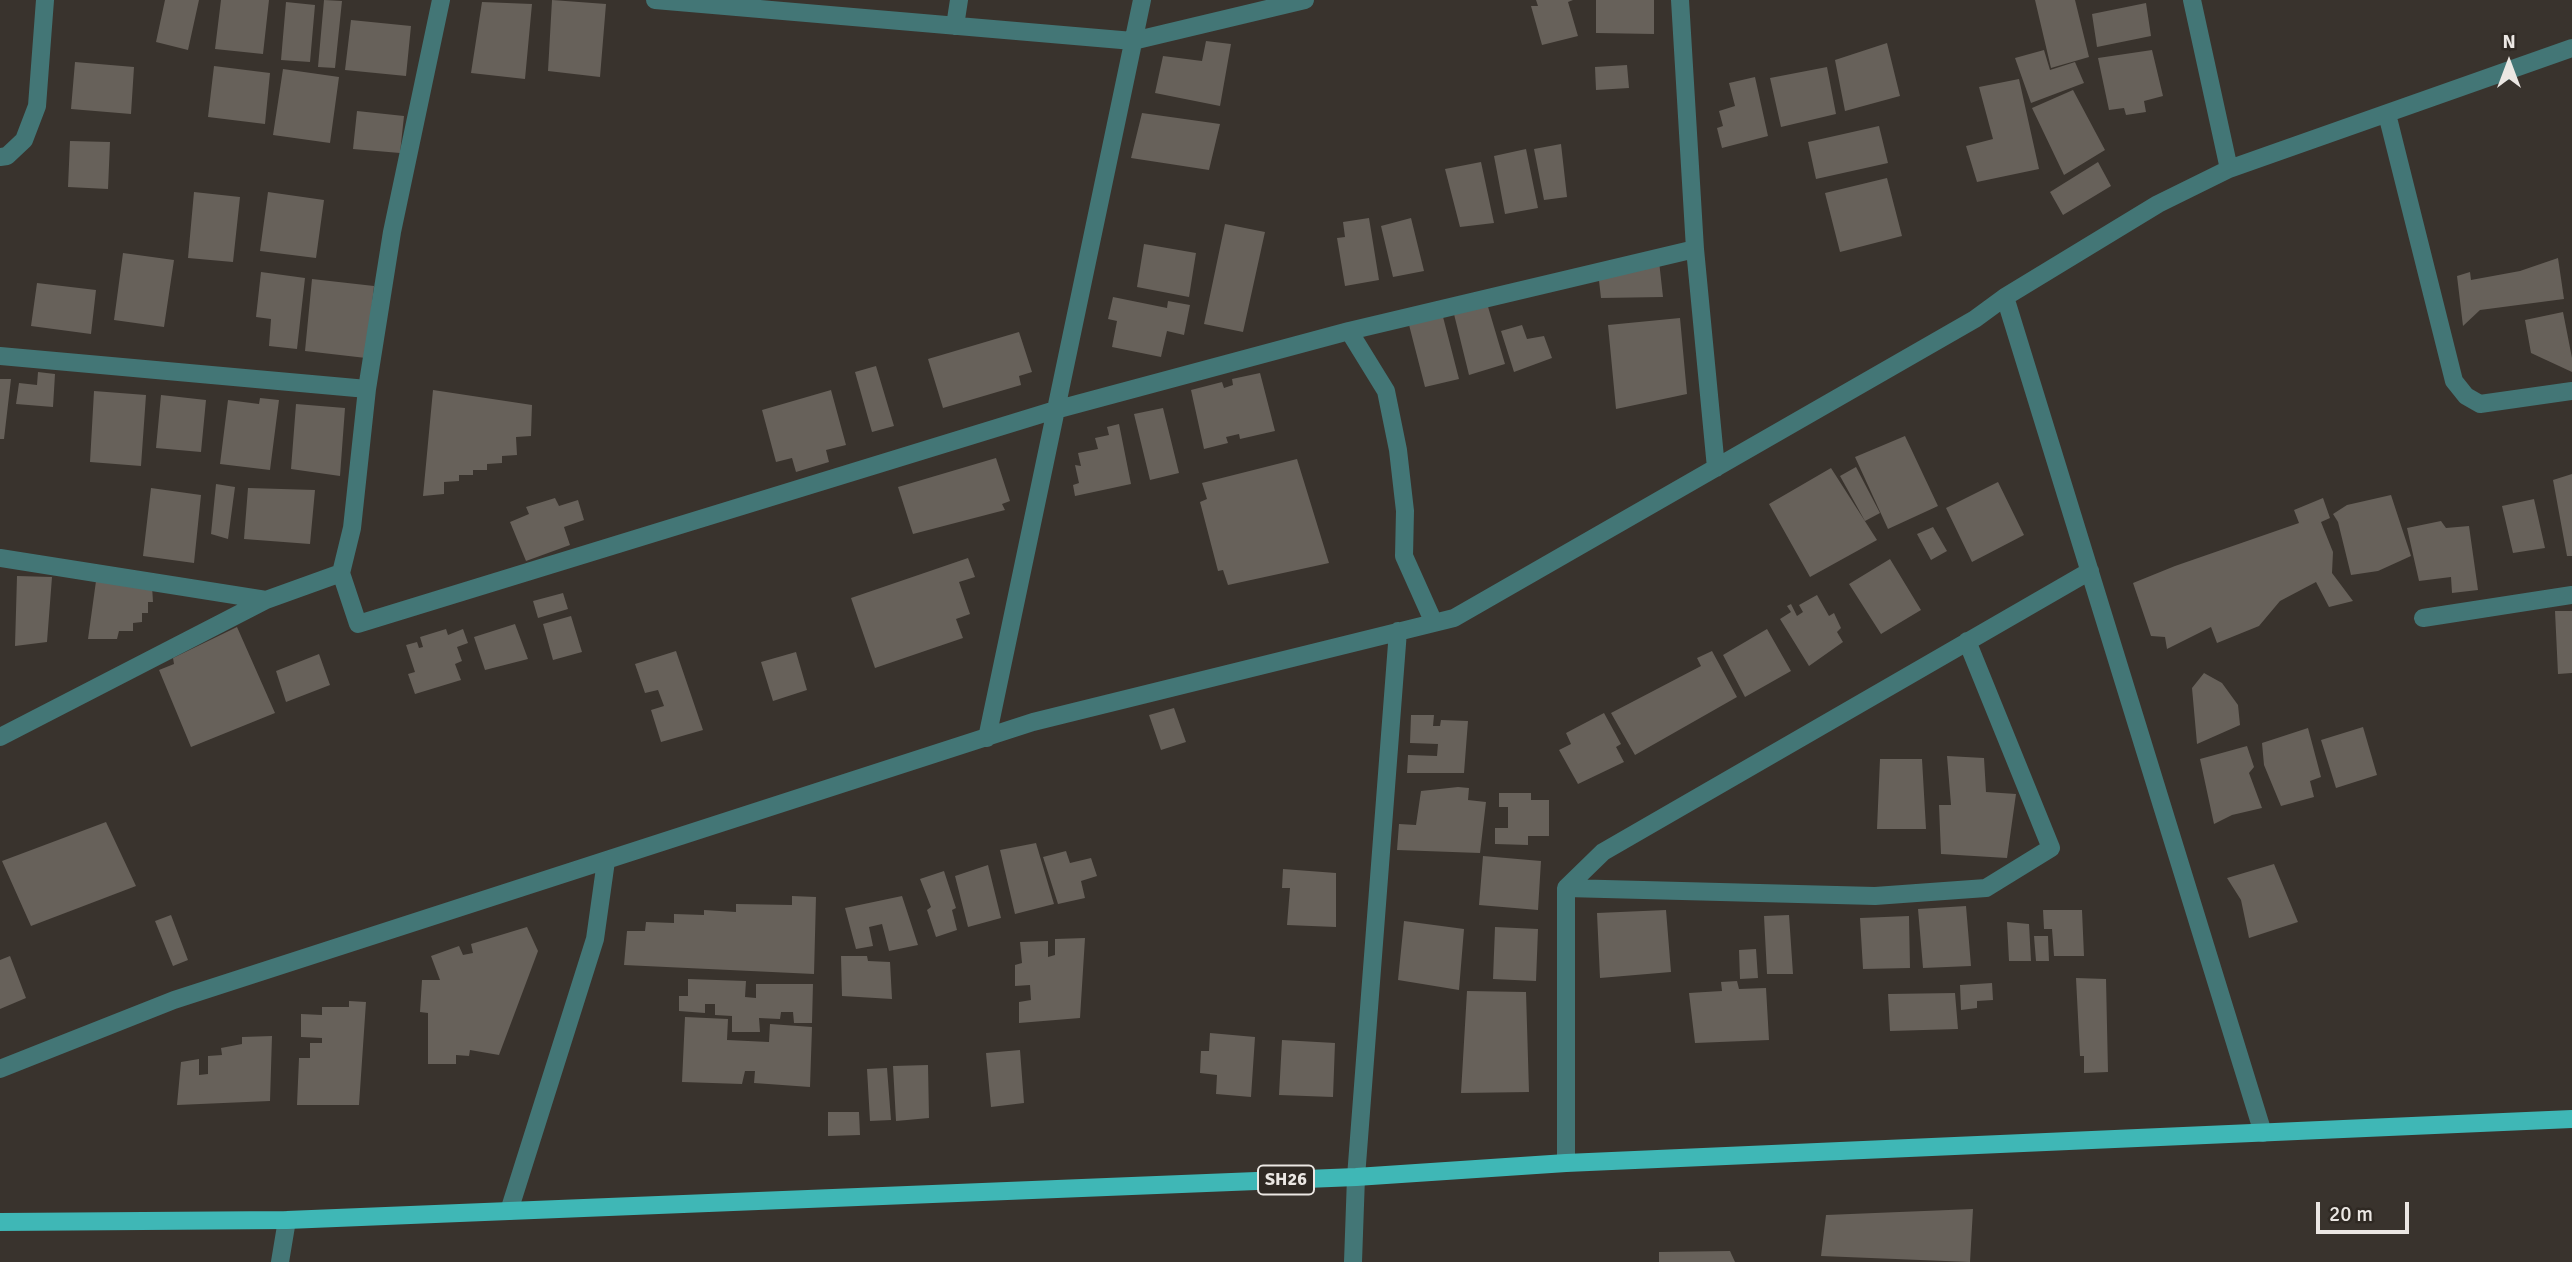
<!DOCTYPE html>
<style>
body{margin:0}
#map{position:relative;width:2572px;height:1262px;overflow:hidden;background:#39332d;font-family:Signika,sans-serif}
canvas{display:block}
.north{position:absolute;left:2474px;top:28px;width:70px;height:70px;-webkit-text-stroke:5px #2f2923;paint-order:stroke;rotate:0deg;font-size:19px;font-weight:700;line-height:28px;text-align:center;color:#ebe7e3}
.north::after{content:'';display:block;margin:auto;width:24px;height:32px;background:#ebe7e3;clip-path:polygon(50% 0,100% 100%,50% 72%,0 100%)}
.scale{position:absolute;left:2316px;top:1202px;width:93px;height:32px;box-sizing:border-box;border:4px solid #ebe7e3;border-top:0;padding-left:9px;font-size:21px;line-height:24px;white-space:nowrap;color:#ebe7e3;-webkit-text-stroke:5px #2f2923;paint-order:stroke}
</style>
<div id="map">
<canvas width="2572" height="1262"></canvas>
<div class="north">N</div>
<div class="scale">20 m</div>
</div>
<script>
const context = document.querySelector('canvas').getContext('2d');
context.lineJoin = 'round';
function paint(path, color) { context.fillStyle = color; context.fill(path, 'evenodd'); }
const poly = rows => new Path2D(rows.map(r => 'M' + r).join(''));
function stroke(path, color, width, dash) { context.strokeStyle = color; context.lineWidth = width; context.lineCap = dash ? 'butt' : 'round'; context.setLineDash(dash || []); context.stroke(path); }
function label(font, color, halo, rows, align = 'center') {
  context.font = font + ' Signika,sans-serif'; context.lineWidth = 6; context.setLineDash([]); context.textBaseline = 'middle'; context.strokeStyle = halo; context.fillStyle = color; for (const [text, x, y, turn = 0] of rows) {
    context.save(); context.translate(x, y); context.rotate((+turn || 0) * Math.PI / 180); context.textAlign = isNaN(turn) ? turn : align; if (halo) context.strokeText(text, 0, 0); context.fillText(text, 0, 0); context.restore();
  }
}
paint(poly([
 [165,0,199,0,188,50,156,42],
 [221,0,269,0,263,54,215,49],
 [324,0,342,1,335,68,318,67],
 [552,0,606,4,600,77,548,71],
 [1536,0,1573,0,1568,2,1578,36,1542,45,1531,6,1538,6],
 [1596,0,1654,0,1654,34,1596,33],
 [2035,0,2075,0,2089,57,2051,68],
 [286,2,315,5,310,62,281,60],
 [482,2,532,4,525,79,471,73],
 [2146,3,2151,36,2097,47,2092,14],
 [351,20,411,26,406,76,345,70],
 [1206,41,1231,44,1220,106,1155,93,1163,56,1202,61],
 [1887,43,1900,96,1845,111,1835,60],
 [2044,50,2050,70,2075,62,2084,83,2031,103,2015,58],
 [2152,50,2163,96,2144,101,2146,112,2126,115,2124,108,2109,110,2098,58],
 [75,62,134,67,131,114,71,109],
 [1627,65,1629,88,1596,90,1595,67],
 [214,66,270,73,265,124,208,117],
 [1827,67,1836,114,1781,127,1770,78],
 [283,69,339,77,330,143,273,135],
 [1755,77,1768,136,1722,148,1717,128,1723,126,1719,111,1735,106,1729,83],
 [2019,79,2039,169,1977,182,1966,146,1993,139,1979,87],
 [2073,90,2105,150,2064,175,2032,108],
 [357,111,404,116,400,153,353,149],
 [1142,113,1220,124,1209,170,1131,158],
 [1879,126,1888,163,1816,179,1808,142],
 [70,141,110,142,108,189,68,187],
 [1561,144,1567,197,1544,200,1534,149],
 [1526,149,1538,208,1505,214,1494,156],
 [1481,162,1494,223,1460,227,1445,169],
 [2098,162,2111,186,2063,215,2050,192],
 [1887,178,1902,236,1840,252,1825,193],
 [194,192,240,197,233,262,188,258],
 [268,192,324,200,316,258,260,251],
 [1369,218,1379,280,1345,286,1337,238,1345,237,1343,222],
 [1411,218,1424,271,1393,277,1381,226],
 [1225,224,1265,232,1243,332,1204,324],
 [1144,244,1196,253,1189,297,1137,287],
 [123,253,174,260,164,327,114,320],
 [2558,258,2564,299,2480,310,2463,326,2457,276,2470,272,2471,280,2520,271],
 [1659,261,1663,297,1601,298,1598,272],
 [261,272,305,278,297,349,269,346,271,319,256,317],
 [312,279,374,286,366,358,305,351],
 [37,283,96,290,91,334,31,326],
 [1113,297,1167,308,1168,301,1190,305,1184,335,1167,331,1161,357,1112,347,1117,321,1108,319],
 [1486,300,1505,364,1469,375,1453,310],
 [2563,312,2572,358,2572,372,2531,353,2525,320],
 [1442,313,1459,379,1425,387,1408,321],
 [1680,318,1687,394,1616,409,1608,325],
 [1522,325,1527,339,1544,336,1552,358,1514,372,1501,331],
 [1019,332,1032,372,1019,376,1021,385,943,408,928,359],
 [876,366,894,426,872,432,855,372],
 [38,372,55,374,53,407,16,404,19,383,37,385],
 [1260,373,1275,431,1240,439,1239,434,1226,437,1228,443,1204,449,1191,390,1222,382,1224,388,1233,385,1232,379],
 [0,379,11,379,4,439,0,439],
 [433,390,532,405,531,436,516,437,517,455,502,456,502,463,487,464,487,470,473,470,473,475,459,475,459,481,444,482,444,494,423,496],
 [831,390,846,445,826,450,829,462,796,472,792,458,776,462,762,410],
 [94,391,146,395,141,466,90,462],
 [161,395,206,400,201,452,156,448],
 [260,398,279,400,270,470,220,464,228,400,259,404],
 [296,404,345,408,340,476,291,469],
 [1163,408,1179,473,1150,480,1134,414],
 [1119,424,1131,484,1075,496,1073,485,1079,483,1075,465,1081,466,1078,453,1098,449,1095,438,1109,435,1107,427],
 [1905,436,1938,506,1888,529,1855,457],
 [996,458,1010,501,1002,504,1005,510,913,534,898,487],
 [1297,459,1329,563,1228,585,1223,570,1218,571,1200,502,1207,499,1202,483],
 [1856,467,1880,513,1865,521,1840,476],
 [1831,468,1877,540,1810,577,1769,504],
 [2572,474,2572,556,2567,556,2553,480],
 [1998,482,2024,535,1972,562,1946,508],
 [216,484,235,487,228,539,211,534],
 [151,488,201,495,194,563,143,556],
 [248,488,315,490,310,544,244,539],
 [2391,495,2411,556,2378,571,2351,575,2338,522,2333,514,2347,505],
 [555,498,559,506,578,500,584,520,564,527,570,545,526,561,510,522,529,514,526,507],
 [2323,498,2330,518,2321,522,2333,552,2332,573,2353,601,2329,607,2316,582,2280,601,2259,626,2217,643,2211,627,2167,649,2165,637,2151,636,2133,583,2175,566,2299,523,2294,510],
 [2534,499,2545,548,2513,553,2502,506],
 [2441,521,2446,528,2469,526,2478,590,2452,593,2451,577,2419,581,2407,528],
 [1933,527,1947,551,1931,560,1917,534],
 [968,558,975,577,959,582,970,614,956,619,963,638,875,668,851,598],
 [1890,559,1921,610,1881,634,1849,584],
 [17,576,52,577,47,642,15,646],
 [96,581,152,586,153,602,148,602,148,613,142,613,142,622,133,623,133,631,119,631,117,639,88,639],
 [563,593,568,609,538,618,533,601],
 [1817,595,1829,616,1834,613,1841,628,1837,632,1843,642,1809,666,1780,619,1791,612,1787,606,1791,604,1797,616,1803,612,1799,605],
 [2555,611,2572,611,2572,673,2558,674],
 [571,616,582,652,553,660,543,624],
 [515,624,528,659,485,670,474,637],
 [237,627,275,713,191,747,159,670,174,664,173,658],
 [446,629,448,635,463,629,468,643,457,647,462,661,455,664,461,680,415,694,408,674,415,672,406,645,417,642,419,648,423,647,420,637],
 [1767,629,1791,671,1745,697,1723,655],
 [676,651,703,730,661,742,651,710,664,706,658,690,645,693,635,664],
 [1712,651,1737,697,1635,755,1611,713,1701,666,1697,658],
 [796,652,807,690,773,701,761,662],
 [319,654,330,685,286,702,276,671],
 [2204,673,2222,683,2238,705,2240,725,2197,744,2192,688],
 [1174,708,1186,742,1161,750,1149,715],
 [1604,713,1621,744,1616,747,1624,762,1578,784,1559,750,1571,744,1566,733],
 [1411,715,1434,715,1433,726,1440,726,1441,720,1468,721,1464,773,1407,773,1408,755,1437,756,1438,744,1410,743],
 [2363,727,2377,775,2336,788,2321,740],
 [2308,728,2321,777,2310,781,2314,797,2281,806,2264,765,2262,743],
 [2247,746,2254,767,2249,773,2262,808,2232,815,2214,824,2200,759],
 [1947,756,1984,758,1986,792,2016,794,2007,858,1941,854,1939,805,1951,805],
 [1880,759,1922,759,1926,829,1877,829],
 [1458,787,1469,788,1468,800,1486,802,1480,853,1397,850,1399,824,1416,825,1421,791],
 [1499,793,1531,793,1531,800,1549,800,1549,836,1528,836,1528,845,1495,844,1495,828,1508,828,1508,807,1499,807],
 [106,822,136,886,31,926,2,861],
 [1036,843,1054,904,1015,914,1000,850],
 [1066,851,1070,863,1091,858,1097,876,1081,881,1085,898,1058,904,1043,857],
 [1483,856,1541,861,1538,910,1479,905],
 [2274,864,2298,922,2249,938,2241,900,2227,878],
 [988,865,1001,918,968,927,955,876],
 [1283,869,1336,873,1336,927,1287,925,1290,888,1282,888],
 [944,871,956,908,952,910,957,930,936,937,927,910,931,907,920,879],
 [792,896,816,897,814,974,624,965,627,931,645,931,646,922,674,923,674,914,704,915,704,910,736,912,736,904,792,905],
 [902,896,918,945,889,951,882,924,869,927,873,946,856,949,845,908],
 [1966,906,1971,966,1923,968,1918,909],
 [1666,910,1671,972,1600,978,1597,913],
 [2043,910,2082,910,2084,956,2054,956,2052,929,2044,929],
 [171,915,188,960,173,966,155,921],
 [1789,915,1793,974,1767,974,1764,916],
 [1909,916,1910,968,1863,969,1860,918],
 [1404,921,1464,929,1459,990,1398,980],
 [2007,922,2029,924,2031,961,2009,961],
 [527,927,538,951,499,1055,470,1050,469,1056,456,1055,456,1064,428,1064,428,1013,420,1012,422,980,440,980,431,956,459,946,463,955,473,953,471,944],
 [1495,927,1538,929,1536,981,1493,979],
 [2034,936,2048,936,2049,961,2036,961],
 [1085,938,1080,1018,1019,1023,1019,1002,1031,1000,1030,985,1015,986,1015,965,1022,963,1020,942,1048,941,1048,957,1055,955,1055,939],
 [1756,949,1758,978,1740,979,1739,950],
 [10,956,26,998,0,1009,0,960],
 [841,956,867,956,868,961,890,962,892,999,842,996],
 [2076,978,2106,979,2108,1072,2084,1073,2084,1056,2080,1056],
 [688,979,746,981,745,997,756,998,756,984,813,984,812,1023,794,1023,793,1012,781,1012,780,1019,759,1018,760,1032,732,1032,732,1016,715,1015,715,1004,705,1004,705,1013,679,1011,679,996,688,996],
 [1737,981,1739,989,1766,988,1769,1040,1695,1043,1689,993,1722,991,1721,982],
 [1992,983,1993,1000,1977,1001,1977,1008,1961,1010,1960,985],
 [1467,991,1526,992,1529,1092,1461,1093],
 [1955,993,1958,1029,1890,1031,1888,994],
 [349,1001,366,1002,359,1105,297,1105,299,1058,310,1058,310,1043,322,1043,322,1038,301,1037,301,1014,322,1015,322,1007,349,1007],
 [685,1017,728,1019,727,1040,769,1042,770,1024,812,1027,810,1087,754,1083,755,1071,745,1071,742,1084,682,1082],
 [1210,1033,1255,1037,1251,1097,1216,1094,1217,1075,1200,1073,1201,1051,1209,1051],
 [272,1036,270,1101,177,1105,181,1062,199,1059,199,1075,208,1074,208,1056,222,1055,221,1048,242,1044,242,1037],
 [1282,1040,1335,1043,1333,1097,1279,1095],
 [1020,1050,1024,1103,991,1107,986,1053],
 [928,1065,929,1118,896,1121,893,1066],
 [887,1068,891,1120,870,1121,867,1069],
 [828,1112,859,1112,860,1135,828,1136],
 [1973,1209,1970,1262,1821,1256,1826,1215],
 [1730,1251,1735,1262,1659,1262,1659,1252]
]), '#67615a');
stroke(poly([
 [655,0,1133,41,1305,0],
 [1680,0,1695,249],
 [2192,0,2229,169],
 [955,26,959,0],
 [2387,114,2454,381,2466,396,2480,404,2572,391],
 [0,157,7,156,24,140,37,106,45,0],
 [2005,297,2263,1133],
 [1349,331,1386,391,1398,450,1405,511,1404,556,1434,623],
 [0,356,367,389],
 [0,558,266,600],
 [341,573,358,624,1055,410,1349,331,1695,249,1716,468],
 [2423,618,2572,595],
 [0,737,266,600,341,573,352,528,367,389,392,232,441,0],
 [987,738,1142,0],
 [1566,888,1875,896,1986,888,2051,848,1967,641],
 [0,1069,174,1000,1033,722,1454,618,1975,319,2005,297,2158,204,2229,169,2572,48],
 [1566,1163,1566,888,1603,852,2090,571],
 [509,1211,595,939,606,861],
 [280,1262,287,1220],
 [1353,1262,1356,1177,1398,631]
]), '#437676', 18);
stroke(poly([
 [0,1222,287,1220,509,1211,1356,1177,1566,1163,2572,1119]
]), '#3fb7b6', 18);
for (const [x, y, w] of [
 [1286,1180,56]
]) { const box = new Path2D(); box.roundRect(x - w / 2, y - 14.5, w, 29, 5); context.fillStyle = '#2f2923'; context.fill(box); stroke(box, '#ebe7e3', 2); }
label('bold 18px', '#ebe7e3', null, [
 ["SH26",1286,1180]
]);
</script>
